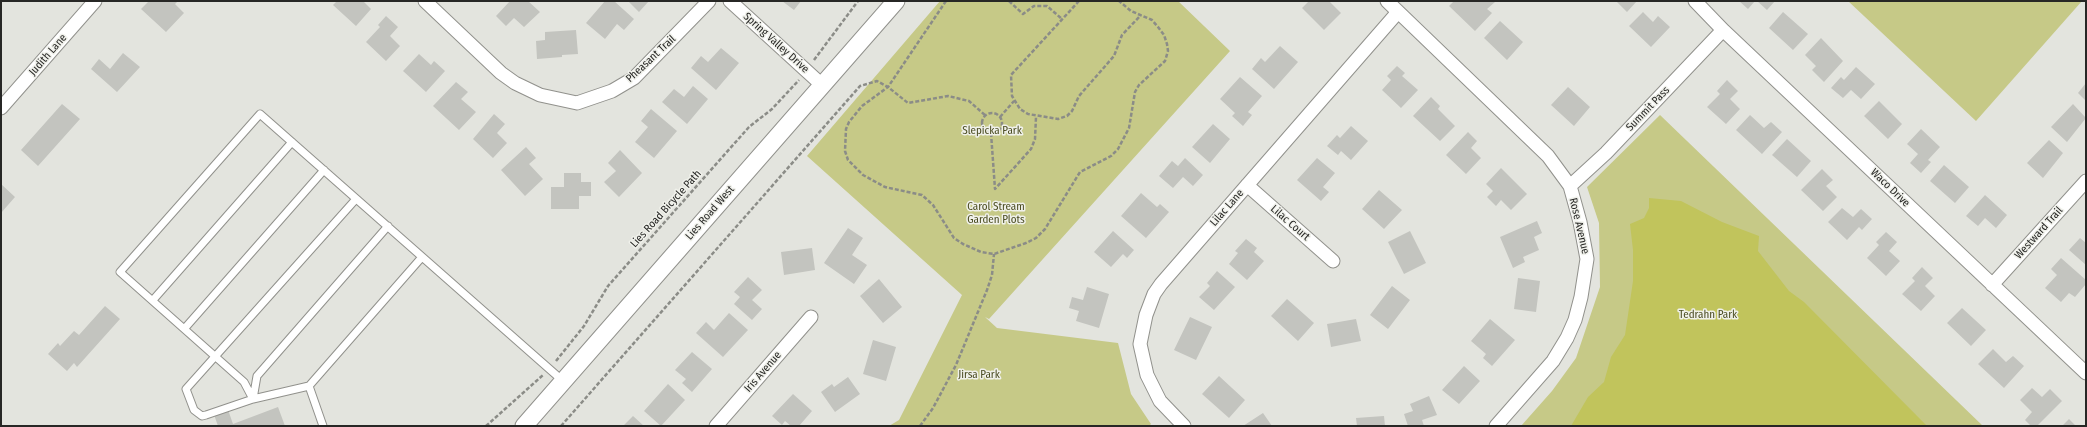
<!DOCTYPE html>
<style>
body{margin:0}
#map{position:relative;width:2087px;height:427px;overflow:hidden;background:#e3e4de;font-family:"Fira Sans Condensed",sans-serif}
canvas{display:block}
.frame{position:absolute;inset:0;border:2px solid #272725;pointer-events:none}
</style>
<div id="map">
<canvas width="2087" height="427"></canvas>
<div class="frame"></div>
</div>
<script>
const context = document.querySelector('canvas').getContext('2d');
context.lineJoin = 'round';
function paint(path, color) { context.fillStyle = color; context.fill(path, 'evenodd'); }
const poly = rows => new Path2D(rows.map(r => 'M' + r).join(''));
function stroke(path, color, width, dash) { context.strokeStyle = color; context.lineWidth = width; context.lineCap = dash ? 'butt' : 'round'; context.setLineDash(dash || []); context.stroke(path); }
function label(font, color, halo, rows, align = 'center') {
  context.font = font + ' "Fira Sans Condensed",sans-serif'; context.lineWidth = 3; context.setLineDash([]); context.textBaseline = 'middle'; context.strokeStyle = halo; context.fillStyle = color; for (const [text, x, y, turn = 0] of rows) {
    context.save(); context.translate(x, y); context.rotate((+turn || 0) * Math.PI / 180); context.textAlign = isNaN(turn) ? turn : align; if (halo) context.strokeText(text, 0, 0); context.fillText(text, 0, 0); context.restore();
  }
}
paint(poly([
 [940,1,1178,1,1230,51,989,319,985,317,997,328,1118,343,1131,394,1151,424,1149,426,889,426,899,420,962,295,807,156],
 [1848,1,2082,1,1976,121],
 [1660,115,1983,426,1521,426,1552,391,1576,358,1600,287,1599,223,1587,187]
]), '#c6c987');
paint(poly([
 [1649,198,1681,201,1722,222,1759,236,1758,251,1789,291,1804,302,1927,426,1571,426,1588,397,1604,382,1611,357,1625,335,1633,281,1633,250,1630,224,1644,218,1649,208]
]), '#c1c45c');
paint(poly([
 [149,1,178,1,175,4,184,13,166,32,141,9],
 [337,1,363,1,371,9,356,26,333,5],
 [510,1,528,1,540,12,524,27,514,18,506,26,496,16],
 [605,1,614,1,634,19,624,30,617,24,605,39,586,23],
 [628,1,649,1,639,12],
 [782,1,801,1,794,10],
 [1309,1,1329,1,1341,13,1324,30,1302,8],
 [1454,1,1494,1,1495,2,1487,9,1492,13,1475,31,1449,6],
 [1616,1,1637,1,1627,12],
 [1739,1,1755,1,1748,9],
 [1757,1,1775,1,1767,10],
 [1643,12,1653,22,1658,16,1670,27,1651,47,1629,26],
 [1783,12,1808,34,1793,50,1769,28],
 [386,16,398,27,390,36,400,46,386,61,366,42,380,27,378,25],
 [1500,21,1523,42,1507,60,1484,38],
 [576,30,578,54,562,55,562,57,537,59,536,41,545,40,545,32],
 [1821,38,1843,61,1824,82,1812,70,1816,66,1805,55],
 [1280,46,1298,62,1274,89,1252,69,1261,58,1265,62],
 [721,48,739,63,716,90,691,68,701,56,708,62],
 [123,53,140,67,117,92,91,69,99,59,110,69],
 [419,54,431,65,434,61,445,71,426,92,403,71],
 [1397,66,1405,73,1402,76,1418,90,1401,108,1382,90,1391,80,1387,76],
 [1856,67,1875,84,1861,99,1851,90,1843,98,1831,88,1841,77,1844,80],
 [1240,77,1262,96,1248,112,1252,115,1243,126,1232,116,1235,113,1220,99],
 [1727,80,1738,91,1730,99,1740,109,1726,124,1707,107,1720,94,1717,91],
 [456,82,468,92,461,99,476,112,459,130,433,106],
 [2086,83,2086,101,2078,93],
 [693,86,708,99,687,124,662,102,674,89,684,97],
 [1568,87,1590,107,1574,126,1551,105],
 [1431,97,1440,106,1438,109,1455,126,1440,141,1413,116],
 [1879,101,1902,124,1888,139,1864,116],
 [62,104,80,119,38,166,21,150],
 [2073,104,2086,118,2067,142,2051,127],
 [651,109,677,131,654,158,635,142,648,127,641,121],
 [494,114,505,124,497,133,507,143,493,158,473,139],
 [1750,115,1764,128,1771,122,1782,132,1762,154,1736,130],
 [1213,124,1230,139,1210,163,1192,147],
 [1351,126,1368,141,1351,160,1341,151,1338,155,1327,146,1337,135,1340,138],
 [1921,129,1940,147,1928,160,1931,162,1921,173,1910,163,1918,154,1907,144],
 [1468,132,1477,141,1471,148,1481,158,1466,174,1446,155],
 [1787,139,1811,161,1797,177,1772,155],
 [2049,140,2063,153,2043,178,2027,163],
 [526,147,536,158,529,164,543,179,525,196,501,170],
 [620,150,642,173,619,197,604,182,616,171,608,163],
 [1185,158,1203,175,1193,186,1183,177,1173,188,1159,176,1172,161,1178,166],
 [1317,158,1335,173,1323,187,1329,192,1321,201,1297,180],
 [1944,165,1969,187,1955,203,1930,181],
 [1501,168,1527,194,1511,210,1501,200,1496,206,1487,197,1493,191,1486,184],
 [1822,169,1833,180,1826,186,1837,197,1823,211,1801,190],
 [564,173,581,173,581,182,591,182,591,196,579,196,579,209,551,209,551,187,564,187],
 [1,184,15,197,1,213],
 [1379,190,1402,210,1384,229,1362,209],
 [1141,193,1157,207,1160,204,1169,212,1146,238,1121,216],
 [1985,195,2007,215,1996,228,1985,218,1978,226,1966,216],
 [1842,208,1853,217,1861,209,1872,219,1862,230,1859,227,1847,240,1828,222],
 [1537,221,1542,233,1534,237,1539,250,1523,257,1525,262,1513,268,1500,237],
 [848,228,863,238,852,255,867,265,854,284,824,263],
 [1113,231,1134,250,1127,258,1123,254,1111,267,1094,252],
 [1410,231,1426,263,1404,274,1388,242],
 [1886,232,1897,242,1889,251,1900,261,1886,276,1867,258,1879,245,1876,242],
 [2080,238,2086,243,2086,265,2069,250],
 [1246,239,1257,248,1254,252,1264,261,1247,280,1229,264,1238,253,1235,251],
 [812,248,815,270,784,275,781,252],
 [2061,258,2086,280,2086,284,2075,297,2069,293,2061,302,2045,288,2057,275,2051,269],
 [1922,267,1933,278,1925,286,1935,296,1921,311,1902,294,1915,281,1912,278],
 [1217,271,1235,287,1214,310,1199,297,1210,286,1207,283],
 [748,277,762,290,752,300,762,309,752,320,734,304,740,297,734,292],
 [1518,278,1540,281,1536,312,1514,309],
 [879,279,902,307,883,323,860,296],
 [1392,286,1410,300,1388,329,1370,315],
 [1087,287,1109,294,1099,328,1076,321,1079,311,1069,308,1072,297,1083,300],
 [1287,299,1314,323,1298,341,1271,316],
 [105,306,120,319,77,367,74,363,67,371,48,354,58,343,60,346,74,331,79,335],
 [1962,308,1986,330,1971,346,1947,323],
 [729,313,748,330,723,357,696,333,706,322,714,330],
 [1190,317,1212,327,1196,360,1174,350],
 [1356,319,1361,341,1331,347,1327,324],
 [1490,319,1515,340,1492,366,1483,358,1486,354,1471,341],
 [873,340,896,347,886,381,863,374],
 [1993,349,2006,362,2013,356,2024,366,2004,388,1978,364],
 [692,352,712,369,692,392,682,383,686,379,675,370],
 [1464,366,1480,381,1459,404,1442,390],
 [1219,376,1245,400,1229,418,1202,394],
 [848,377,860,394,835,412,821,392,832,384,834,387],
 [668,384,685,400,661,426,644,411],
 [2032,388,2042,397,2050,389,2062,401,2037,426,2031,426,2025,420,2032,412,2020,400],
 [793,394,812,411,799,426,791,426,785,421,782,425,772,416],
 [1429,396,1437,415,1422,420,1424,426,1408,426,1404,414,1413,411,1410,404],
 [226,404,233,424,278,407,285,426,218,426,212,409],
 [1263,413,1272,426,1243,426],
 [633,416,644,426,623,426],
 [1384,416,1385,426,1357,426,1356,418],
 [2069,419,2076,426,2062,426]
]), '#c3c4bf');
const service = poly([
 [356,199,186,389,194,410,202,416,206,415,253,399,309,386,422,257],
 [153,300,292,142],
 [185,328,324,170],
 [309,386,323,426],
 [253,399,244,382,120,272,260,114,563,381],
 [253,399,257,376,388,226]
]);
const minor = poly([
 [425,1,501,73,515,83,540,95,577,103,612,91,634,78,709,1],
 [730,1,822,85],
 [1387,1,1548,156,1570,186,1580,222,1587,259,1581,297,1575,320,1567,338,1553,361,1496,426],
 [1695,1,1723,30,2086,373],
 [1,108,95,1],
 [1247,185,1333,261],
 [1570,186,1606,153,1723,30],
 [1992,285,2086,181],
 [716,426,811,317],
 [1184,426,1160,401,1147,375,1140,344,1146,315,1154,294,1161,284,1398,12]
]);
const tertiary = poly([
 [524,426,896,1]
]);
stroke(service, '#91918c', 9);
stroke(minor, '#91918c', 15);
stroke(tertiary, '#91918c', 19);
stroke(poly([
 [946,1,888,87,862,106,849,122,846,129,845,151,848,160,863,175,885,187,922,195,933,205,954,238,963,244,981,252,994,254,1026,243,1036,238,1045,229,1080,172,1111,156,1118,149,1129,128,1135,92,1139,85,1165,61,1168,51,1167,44,1164,35,1158,27,1152,20,1131,11,1119,1],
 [1009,1,1023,14,1034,6,1047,6,1062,19],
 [1079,1,1011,75,1012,96,1020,109,1028,114,1058,119,1067,116,1072,111,1079,96,1114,56,1122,35,1141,15],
 [814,60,858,1],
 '982 123a10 10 0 1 1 20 0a10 10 0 1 1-20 0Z',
 [1000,117,1014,101],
 [991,133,995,189,1031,149,1035,139,1036,117],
 [556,361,584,326,608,286,749,127,772,109,799,80],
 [486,426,543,375],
 [561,426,860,86,877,81,888,87,908,103,948,96,969,101,986,116],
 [920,426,933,408,956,365,987,290,992,275,994,254]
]), '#8b8c87', 2.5, [4, 2]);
stroke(service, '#fff', 7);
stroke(minor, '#fff', 13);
stroke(tertiary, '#fff', 17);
label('11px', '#272725', '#f0f1eb', [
 ["Spring Valley Drive",776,43,42],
 ["Judith Lane",48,55,-49],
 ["Pheasant Trail",651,59,-43],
 ["Summit Pass",1648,109,-46],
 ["Waco Drive",1890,188,44],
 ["Lilac Lane",1227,208,-49],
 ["Lies Road Bicycle Path",666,209,-48],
 ["Lies Road West",710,213,-49],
 ["Lilac Court",1290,223,41],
 ["Rose Avenue",1579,226,77],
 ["Westward Trail",2039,233,-48],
 ["Iris Avenue",763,372,-49]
]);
label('11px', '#4a4c21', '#f0f1eb', [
 ["Slepicka Park",992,131],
 ["Carol Stream",996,207],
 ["Garden Plots",996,220],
 ["Tedrahn Park",1708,315],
 ["Jirsa Park",979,375]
]);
</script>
